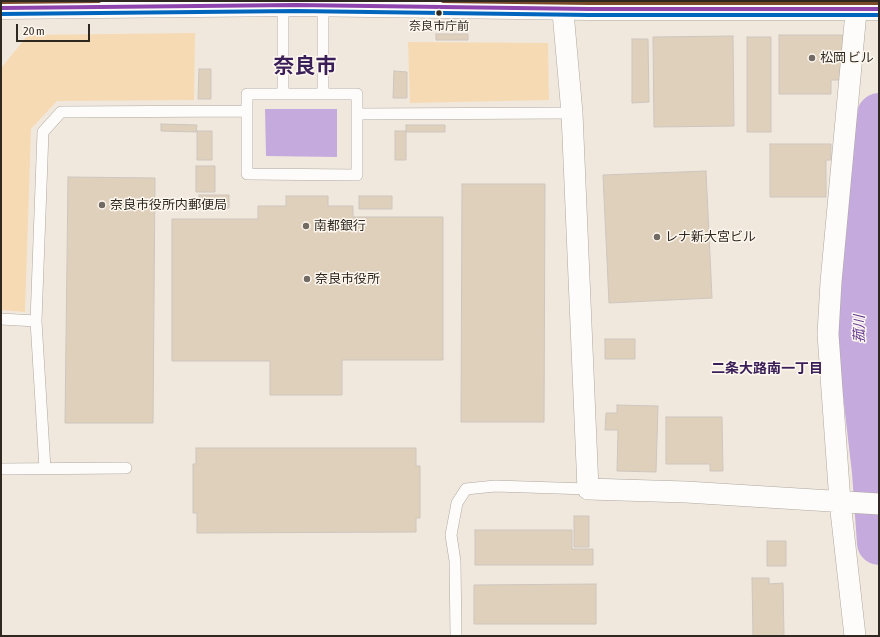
<!DOCTYPE html>
<meta charset="utf-8">
<style>
body{margin:0}
#map{position:relative;width:880px;height:637px;overflow:hidden;background:#f1e8dd;font-family:"Asap Condensed",sans-serif}
canvas{display:block}
.frame{position:absolute;inset:0;border:2px solid #2e2821;pointer-events:none}
.scale{position:absolute;left:16px;top:24px;width:74px;height:18px;box-sizing:border-box;border:2px solid #2e2821;border-top:0;padding-left:5px;font-size:12px;line-height:14px;white-space:nowrap;color:#2e2821;-webkit-text-stroke:3px #fef8f0;paint-order:stroke}
</style>
<div id="map">
<canvas width="880" height="637"></canvas>
<div class="frame"></div>
<div class="scale">20 m</div>
</div>
<script>
const context = document.querySelector('canvas').getContext('2d');
context.lineJoin = 'round';
function paint(path, color) { context.fillStyle = color; context.fill(path, 'evenodd'); }
const poly = rows => new Path2D(rows.map(r => 'M' + r).join(''));
function stroke(path, color, width, dash) { context.strokeStyle = color; context.lineWidth = width; context.lineCap = dash ? 'butt' : 'round'; context.setLineDash(dash || []); context.stroke(path); }
function label(font, color, halo, rows, align = 'center') {
  context.font = font + ' "Asap Condensed","Noto Sans JP",sans-serif'; context.lineWidth = 3; context.setLineDash([]); context.textBaseline = 'middle'; context.strokeStyle = halo; context.fillStyle = color; for (const [text, x, y, turn = 0] of rows) {
    context.save(); context.translate(x, y); context.rotate((+turn || 0) * Math.PI / 180); context.textAlign = isNaN(turn) ? turn : align; if (halo) context.strokeText(text, 0, 0); context.fillText(text, 0, 0); context.restore();
  }
}
paint(poly([
 [195,33,194,100,57,101,31,129,25,312,1,310,1,68,28,35],
 [408,42,548,43,549,100,410,103]
]), '#f6dab4');
paint(poly([
 [265,109,337,109,337,157,266,156]
]), '#c5aade');
stroke(poly([
 [879,115,860,251,859,342,874,472,879,543]
]), '#c5aade', 44);
const building = poly([
 [436,34,468,34,468,40,436,40,436,34],
 [779,35,846,35,846,80,831,80,831,94,779,94,779,35],
 [733,36,734,126,654,127,653,37,733,36],
 [747,37,771,37,771,132,747,132,747,37],
 [632,39,648,39,649,102,632,103,632,39],
 [199,69,211,69,211,99,198,99,199,69],
 [394,71,407,72,407,98,393,98,394,71],
 [161,124,197,125,196,132,161,131,161,124],
 [406,125,445,125,445,132,406,132,406,125],
 [197,131,212,131,212,160,197,160,197,131],
 [395,131,406,131,406,160,395,160,395,131],
 [770,144,831,144,831,160,826,160,826,197,770,197,770,144],
 [196,166,215,166,215,192,196,192,196,166],
 [706,171,712,298,609,303,603,175,706,171],
 [68,177,155,178,153,423,65,423,68,177],
 [462,184,545,184,544,422,461,422,462,184],
 [199,195,229,195,229,208,199,208,199,195],
 [286,196,328,196,328,206,353,206,353,217,443,217,443,360,342,360,342,395,270,395,270,361,172,361,172,219,258,219,258,206,286,206,286,196],
 [359,196,392,196,392,209,359,209,359,196],
 [605,339,635,339,635,359,605,359,605,339],
 [617,405,658,406,656,472,617,471,618,430,605,430,606,413,617,413,617,405],
 [666,417,722,417,723,471,710,471,710,464,666,464,666,417],
 [196,448,416,448,416,466,420,466,420,518,416,518,416,532,197,533,197,513,193,513,193,464,196,464,196,448],
 [574,516,589,516,589,547,574,547,574,516],
 [475,530,572,530,572,549,593,549,593,565,475,565,475,530],
 [767,541,786,541,786,566,767,566,767,541],
 [752,578,769,578,769,584,783,583,784,636,753,636,752,578],
 [596,584,596,624,474,624,474,585,596,584]
]);
paint(building, '#dfd0bc');
stroke(building, '#cdc6be', 1);
const service = poly([
 [323,6,323,94],
 [247,94,357,94,357,175,247,174,247,94],
 [283,94,283,5],
 [357,114,572,113],
 [1,319,36,321],
 [1,469,126,468],
 [45,469,36,321,43,132,61,112,247,111],
 [456,636,455,561,451,535,457,503,466,489,495,486,588,489]
]);
const minor = poly([
 [562,1,572,113,588,489,686,492,879,504],
 [855,636,840,502,828,334,831,282,857,1]
]);
const trunk = poly([
 [1,8,296,5,589,9,879,9]
]);
stroke(service, '#aea79f', 12);
stroke(minor, '#aea79f', 22);
stroke(trunk, '#aea79f', 23);
stroke(service, '#fdfcfa', 11);
stroke(minor, '#fdfcfa', 21);
stroke(trunk, '#fdfcfa', 22);
stroke(poly([
 [1,8,296,5,589,9,879,9]
]), '#8e44ad', 4);
stroke(poly([
 [1,14,296,11,589,15,879,15]
]), '#0065bd', 4);
stroke(poly([
 [443,1,589,3,879,3],
 [1,2,99,1]
]), '#7a4b2a', 4);
for (const [x, y, r, color] of [
 [439,13,3.5,"#2e2821"],
 [812,58,4,"#726b63"],
 [102,205,4,"#726b63"],
 [306,226,4,"#726b63"],
 [657,237,4,"#726b63"],
 [307,279,4,"#726b63"]
]) { const dot = new Path2D(); dot.arc(x, y, r, 0, 2 * Math.PI); context.fillStyle = color; context.fill(dot); stroke(dot, '#fef8f0', 1.5); }
label('12px', '#2e2821', '#fef8f0', [
 ["奈良市庁前",439,26]
]);
label('13px', '#2e2821', '#fef8f0', [
 ["松岡 ビル",820,58],
 ["奈良市役所内郵便局",110,205],
 ["南都銀行",314,226],
 ["レナ新大宮ビル",665,237],
 ["奈良市役所",315,279]
], 'left');
label('italic 14px', '#623591', '#fef8f0', [
 ["菰川",860,329,-90]
]);
label('bold 14px', '#3a1e57', '#fef8f0', [
 ["二条大路南一丁目",767,369]
]);
label('bold 21px', '#3a1e57', '#fef8f0', [
 ["奈良市",305,66]
]);
</script>
